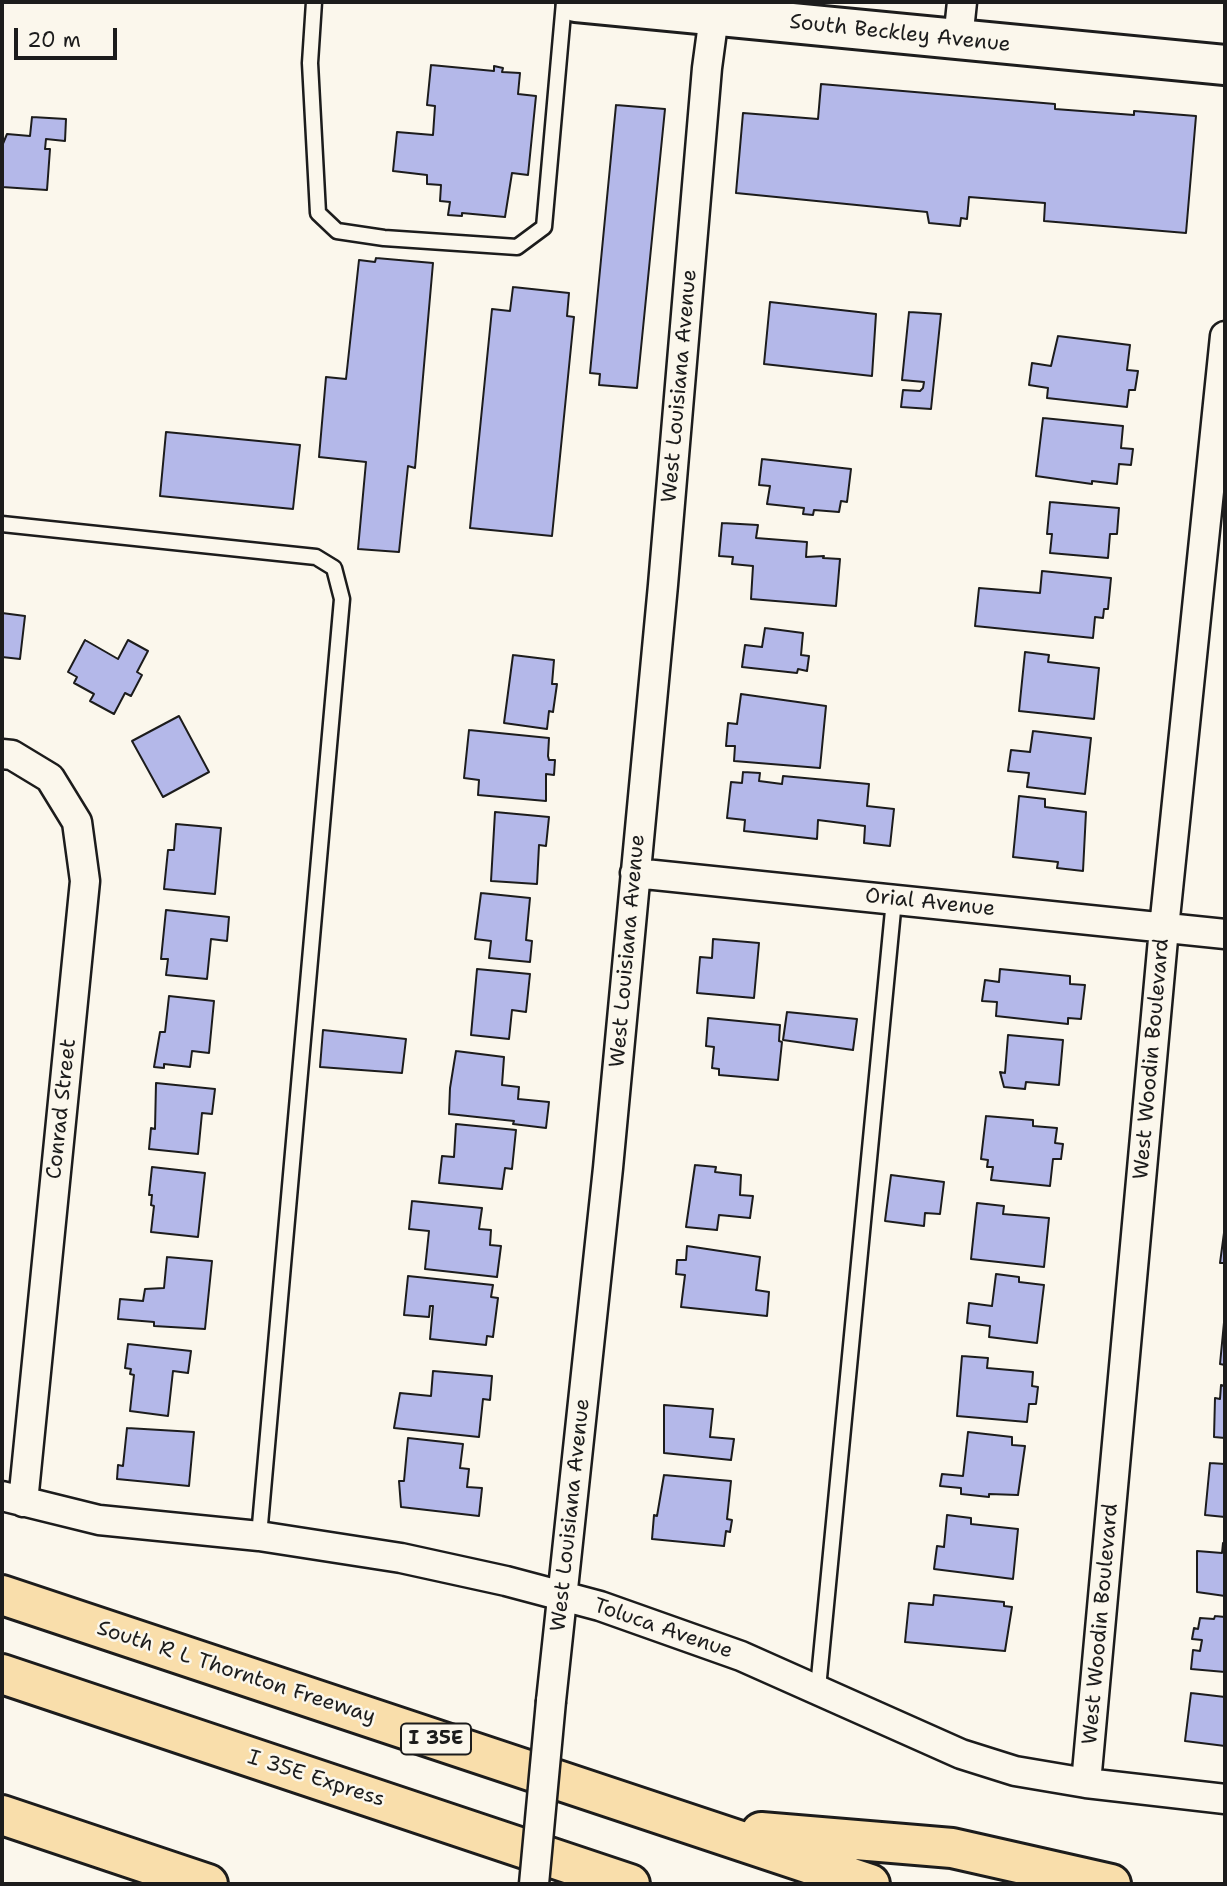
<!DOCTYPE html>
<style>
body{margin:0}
#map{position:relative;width:1227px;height:1886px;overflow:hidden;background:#fbf7ec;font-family:"Shantell Sans",sans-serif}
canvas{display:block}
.frame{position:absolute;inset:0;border:4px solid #1c1c1c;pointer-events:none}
.scale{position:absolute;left:14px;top:28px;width:103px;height:32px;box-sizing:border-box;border:4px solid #1c1c1c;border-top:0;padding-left:9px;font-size:21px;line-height:24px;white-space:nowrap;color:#1c1c1c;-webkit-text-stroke:5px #fbf7ec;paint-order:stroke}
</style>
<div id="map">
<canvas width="1227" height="1886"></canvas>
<div class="frame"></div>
<div class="scale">20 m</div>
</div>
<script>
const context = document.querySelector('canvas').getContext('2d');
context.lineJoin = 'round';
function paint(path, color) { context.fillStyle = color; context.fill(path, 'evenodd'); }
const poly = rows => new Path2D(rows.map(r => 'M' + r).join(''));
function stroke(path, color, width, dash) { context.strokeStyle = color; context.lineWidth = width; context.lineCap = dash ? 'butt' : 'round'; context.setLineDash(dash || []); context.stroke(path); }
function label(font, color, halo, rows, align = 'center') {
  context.font = font + ' "Shantell Sans",sans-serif'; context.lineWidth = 5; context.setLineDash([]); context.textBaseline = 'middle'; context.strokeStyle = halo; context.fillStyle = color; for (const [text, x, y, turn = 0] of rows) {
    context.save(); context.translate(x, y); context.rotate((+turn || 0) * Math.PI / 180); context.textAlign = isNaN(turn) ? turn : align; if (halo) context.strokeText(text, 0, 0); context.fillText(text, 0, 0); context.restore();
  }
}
const building = poly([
 [431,65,494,71,494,66,503,68,502,72,520,73,518,94,536,96,528,175,512,173,505,217,462,213,462,216,448,215,450,202,440,201,441,185,427,184,427,175,393,171,397,132,433,135,435,106,427,105,431,65],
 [821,84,1055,104,1055,109,1134,115,1134,111,1196,116,1186,233,1044,221,1045,203,969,197,967,219,961,218,960,226,929,223,927,212,736,193,743,113,818,119,821,84],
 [616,105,665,109,637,388,599,385,600,374,590,373,616,105],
 [32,117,66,119,65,141,46,139,45,149,50,149,47,190,2,187,2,146,7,134,30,136,32,117],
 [376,258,433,263,415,468,408,466,399,552,358,549,366,462,319,457,326,377,346,379,359,260,375,262,376,258],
 [513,287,569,293,567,316,574,317,552,536,470,528,492,309,510,311,513,287],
 [770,302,876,314,872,376,764,364,770,302],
 [909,312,941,314,931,409,901,407,903,390,920,391,923,388,924,382,902,380,909,312],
 [1058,336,1130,345,1127,370,1138,371,1135,390,1129,390,1127,407,1047,398,1048,388,1029,385,1032,363,1051,366,1058,336],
 [1043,418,1123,426,1121,448,1133,449,1131,465,1119,464,1117,484,1092,481,1092,484,1036,476,1043,418],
 [166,432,300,445,293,509,160,496,166,432],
 [762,459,851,469,847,502,841,501,839,512,814,510,813,515,803,514,804,508,767,504,770,486,759,485,762,459],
 [1050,502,1119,508,1117,534,1110,534,1108,558,1050,553,1052,534,1047,534,1050,502],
 [722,523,758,525,756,538,807,542,806,557,824,556,823,558,840,559,836,606,751,599,753,566,732,564,733,557,719,556,722,523],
 [1042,571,1111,578,1108,609,1104,609,1103,618,1095,617,1093,638,975,626,979,588,1040,593,1042,571],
 [2,613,25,616,20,659,2,657,2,613],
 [765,628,803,633,801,655,809,656,807,671,798,669,797,673,742,667,745,645,762,647,765,628],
 [85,640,118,659,128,640,148,651,137,672,142,675,131,696,125,693,114,714,90,701,94,694,74,683,77,677,68,672,85,640],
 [1025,652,1049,655,1048,662,1099,668,1094,719,1019,711,1025,652],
 [513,655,554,660,552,684,557,684,553,712,549,711,547,729,504,723,513,655],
 [741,694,826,706,820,768,734,761,735,746,726,746,728,723,737,724,741,694],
 [179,716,209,772,163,797,132,741,179,716],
 [469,730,549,738,548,756,549,760,555,760,554,775,546,774,546,801,478,795,479,780,464,778,469,730],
 [1033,731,1091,738,1085,794,1027,787,1029,773,1008,771,1011,750,1030,752,1033,731],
 [743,772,760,773,759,781,782,784,783,776,869,784,867,806,894,809,890,846,864,843,865,826,818,820,817,839,744,831,745,820,727,818,731,782,742,783,743,772],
 [1019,796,1045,799,1045,807,1086,812,1083,871,1057,868,1058,862,1013,857,1019,796],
 [495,812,549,817,546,846,539,845,537,884,491,881,495,812],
 [176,824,221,828,215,894,164,889,168,850,174,850,176,824],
 [481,893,530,898,526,940,532,941,530,962,489,958,491,941,475,939,481,893],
 [166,910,229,917,227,941,211,939,207,979,166,975,168,959,161,959,166,910],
 [713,939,759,943,754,998,697,993,700,957,712,958,713,939],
 [477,969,530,974,526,1012,512,1010,509,1039,471,1035,477,969],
 [1000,969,1070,976,1070,984,1085,985,1081,1019,1068,1018,1068,1024,996,1016,997,1002,982,1001,985,980,999,982,1000,969],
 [169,996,214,1001,209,1053,192,1051,190,1067,164,1064,164,1068,154,1067,160,1032,165,1032,169,996],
 [787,1012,857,1019,853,1050,783,1040,787,1012],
 [708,1018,780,1025,779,1041,782,1042,778,1080,719,1075,719,1069,712,1068,714,1047,706,1046,708,1018],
 [323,1030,406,1039,402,1073,320,1067,323,1030],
 [1008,1035,1063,1040,1059,1085,1026,1082,1025,1089,1004,1087,1000,1072,1005,1073,1008,1035],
 [456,1051,504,1057,502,1085,519,1087,518,1099,549,1102,546,1128,513,1124,514,1121,449,1114,450,1088,456,1051],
 [156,1083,215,1089,212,1114,202,1113,198,1154,149,1149,151,1128,155,1129,156,1083],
 [986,1116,1033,1120,1033,1126,1057,1128,1055,1143,1063,1144,1061,1159,1053,1159,1050,1186,991,1180,993,1167,987,1167,988,1160,981,1159,986,1116],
 [456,1124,516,1130,512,1169,505,1168,502,1189,439,1183,442,1156,454,1157,456,1124],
 [695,1165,716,1167,715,1172,741,1175,740,1195,753,1196,750,1218,719,1215,717,1230,686,1227,695,1165],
 [152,1167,205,1173,198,1237,151,1232,154,1206,151,1205,152,1195,149,1195,152,1167],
 [891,1175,944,1182,940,1214,925,1213,924,1226,885,1221,891,1175],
 [412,1201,482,1208,479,1229,491,1230,490,1245,501,1246,497,1277,425,1269,429,1231,409,1229,412,1201],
 [977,1203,1004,1206,1003,1214,1049,1218,1044,1267,971,1259,977,1203],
 [1224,1233,1225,1233,1225,1263,1220,1263,1224,1233],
 [687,1246,760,1257,756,1290,769,1292,767,1316,681,1307,685,1275,676,1274,677,1260,686,1260,687,1246],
 [167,1257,212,1261,205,1329,154,1326,154,1322,118,1319,120,1299,143,1301,145,1289,164,1288,167,1257],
 [996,1274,1019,1277,1019,1282,1044,1285,1037,1343,989,1337,990,1326,967,1323,969,1303,992,1306,996,1274],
 [408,1276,493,1285,491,1297,498,1298,493,1337,487,1336,486,1345,430,1339,433,1306,430,1306,429,1317,404,1315,408,1276],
 [1225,1312,1225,1365,1220,1364,1225,1312],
 [128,1344,191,1351,188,1373,173,1371,168,1416,130,1411,134,1375,130,1374,131,1369,125,1368,128,1344],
 [962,1356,988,1358,987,1368,1033,1372,1032,1386,1038,1387,1036,1404,1029,1404,1027,1422,957,1416,962,1356],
 [433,1371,492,1376,490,1400,483,1399,479,1437,394,1428,400,1393,431,1396,433,1371],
 [1221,1385,1225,1386,1225,1438,1214,1437,1215,1398,1220,1399,1221,1385],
 [664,1405,713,1409,710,1437,734,1439,731,1460,664,1453,664,1405],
 [127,1428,194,1432,189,1486,117,1479,118,1465,123,1466,127,1428],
 [968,1432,1012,1437,1012,1445,1025,1446,1018,1495,989,1494,989,1497,961,1494,961,1488,940,1486,942,1474,963,1476,968,1432],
 [408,1438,463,1444,460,1468,469,1469,467,1487,482,1488,479,1516,401,1507,399,1481,404,1481,408,1438],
 [1210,1463,1225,1464,1225,1517,1205,1515,1210,1463],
 [664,1475,731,1481,727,1519,732,1520,730,1532,726,1531,724,1546,652,1539,654,1515,657,1516,664,1475],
 [947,1515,971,1518,971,1524,1018,1529,1013,1579,934,1569,937,1546,944,1547,947,1515],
 [1223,1543,1225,1543,1225,1596,1197,1592,1197,1551,1222,1553,1223,1543],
 [934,1595,1004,1602,1004,1606,1012,1607,1005,1651,905,1642,909,1603,933,1605,934,1595],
 [1215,1616,1225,1617,1225,1672,1191,1669,1193,1650,1200,1651,1202,1640,1192,1639,1194,1628,1198,1629,1200,1618,1214,1619,1215,1616],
 [1191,1693,1225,1697,1225,1746,1185,1741,1191,1693]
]);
paint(building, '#b4b8e9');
stroke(building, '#1c1c1c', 2);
const lane = poly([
 [314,2,310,63,318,213,337,231,384,238,517,247,544,227,564,2],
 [2,524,316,557,334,568,342,599,259,1536],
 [818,1688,894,900]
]);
const street = poly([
 [958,40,962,2],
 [2,754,12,755,50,778,77,822,85,881,23,1502],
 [635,873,1225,934],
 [2,1496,99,1520,259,1536,401,1558,506,1581,600,1606,741,1656,961,1754,1015,1771,1086,1783,1225,1799],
 [551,1701,608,1168,663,585,707,68,714,16],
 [1086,1783,1164,928,1225,336]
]);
const secondary = poly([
 [576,2,1225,65]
]);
const highway = poly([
 [2,1595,870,1884],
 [2,1674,630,1884],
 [2,1815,208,1884],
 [761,1832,952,1848,1111,1884]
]);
stroke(lane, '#1c1c1c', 19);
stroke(street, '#1c1c1c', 33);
stroke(secondary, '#1c1c1c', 44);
stroke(highway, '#1c1c1c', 44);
stroke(lane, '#fbf7ec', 14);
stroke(street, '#fbf7ec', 28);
stroke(secondary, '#fbf7ec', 38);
stroke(highway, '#f9deab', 38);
const streetBridge = poly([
 [534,1884,551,1701]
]);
stroke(streetBridge, '#1c1c1c', 33, []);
stroke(streetBridge, '#fbf7ec', 28);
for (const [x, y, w] of [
 [436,1739,70]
]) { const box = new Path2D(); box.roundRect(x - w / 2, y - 15.5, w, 31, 5); context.fillStyle = '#fbf7ec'; context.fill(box); stroke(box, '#1c1c1c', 2); }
label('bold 19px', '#1c1c1c', null, [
 ["I 35E",436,1739]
]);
label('21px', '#1c1c1c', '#fbf7ec', [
 ["South Beckley Avenue",900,34,6],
 ["West Louisiana Avenue",680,386,-85],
 ["Orial Avenue",930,903,6],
 ["West Louisiana Avenue",628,951,-85],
 ["West Woodin Boulevard",1152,1059,-85],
 ["Conrad Street",62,1109,-84],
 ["West Louisiana Avenue",571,1515,-84],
 ["West Woodin Boulevard",1101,1624,-85],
 ["Toluca Avenue",663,1629,19],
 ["South R L Thornton Freeway",236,1673,18],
 ["I 35E Express",316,1779,18]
]);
</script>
